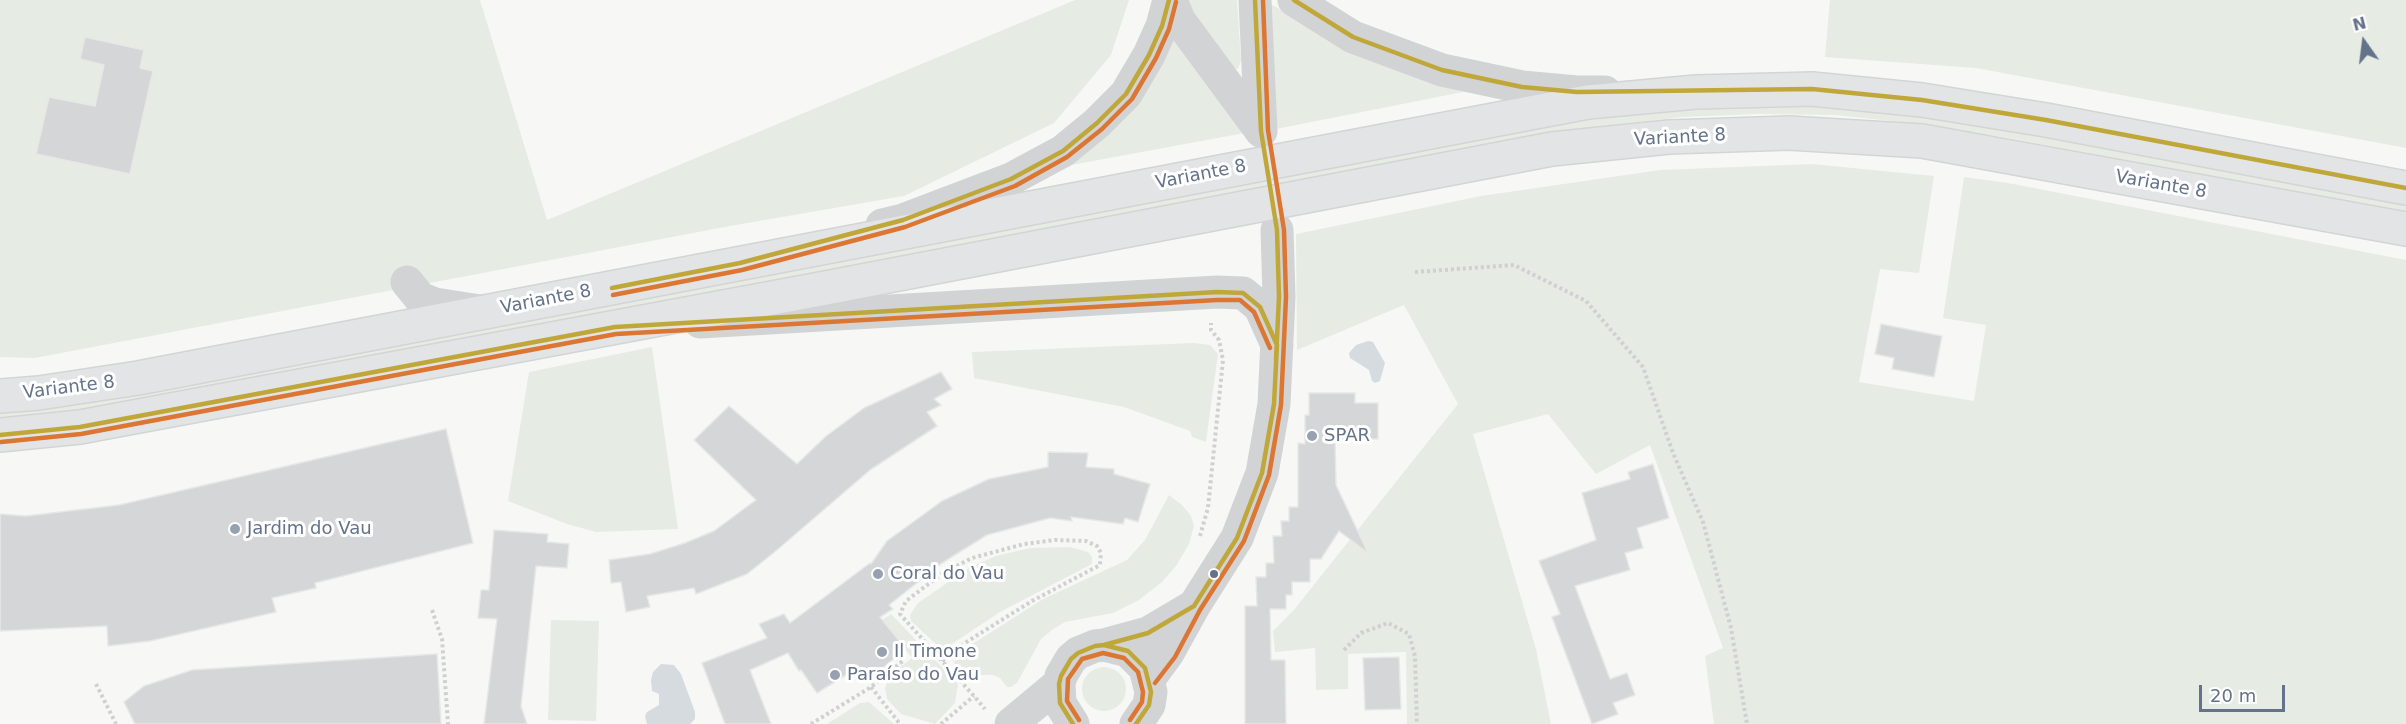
<!DOCTYPE html>
<meta charset="utf-8">
<style>
body{margin:0}
#map{position:relative;width:2406px;height:724px;overflow:hidden;background:#f7f8f6;font-family:"DejaVu Sans",sans-serif}
canvas{display:block}
.north{position:absolute;left:2334px;top:12px;width:60px;height:60px;-webkit-text-stroke:4px #fff;paint-order:stroke;rotate:346deg;font-size:16px;font-weight:700;line-height:24px;text-align:center;color:#64728a}
.north::after{content:'';display:block;margin:auto;width:21px;height:27px;background:#64728a;clip-path:polygon(50% 0,100% 100%,50% 72%,0 100%)}
.scale{position:absolute;left:2199px;top:685px;width:86px;height:27px;box-sizing:border-box;border:3px solid #64728a;border-top:0;padding-left:8px;font-size:18px;line-height:21px;white-space:nowrap;color:#64728a;-webkit-text-stroke:4px #fff;paint-order:stroke}
</style>
<div id="map">
<canvas width="2406" height="724"></canvas>
<div class="north">N</div>
<div class="scale">20 m</div>
</div>
<script>
const context = document.querySelector('canvas').getContext('2d');
context.lineJoin = 'round';
function paint(path, color) { context.fillStyle = color; context.fill(path, 'evenodd'); }
const poly = rows => new Path2D(rows.map(r => 'M' + r).join(''));
function stroke(path, color, width, dash) { context.strokeStyle = color; context.lineWidth = width; context.lineCap = dash ? 'butt' : 'round'; context.setLineDash(dash || []); context.stroke(path); }
function label(font, color, halo, rows, align = 'center') {
  context.font = font + ' "DejaVu Sans",sans-serif'; context.lineWidth = 6; context.setLineDash([]); context.textBaseline = 'middle'; context.strokeStyle = halo; context.fillStyle = color; for (const [text, x, y, turn = 0] of rows) {
    context.save(); context.translate(x, y); context.rotate((+turn || 0) * Math.PI / 180); context.textAlign = isNaN(turn) ? turn : align; if (halo) context.strokeText(text, 0, 0); context.fillText(text, 0, 0); context.restore();
  }
}
paint(poly([
 [0,0,480,0,547,220,1075,0,1129,0,1111,55,1054,123,904,196,730,226,35,358,0,357],
 [1184,0,1237,0,1241,61,1238,69,1234,68],
 [1830,0,2406,0,2406,148,1976,68,1825,57],
 [1268,3,1370,55,1463,92,1271,130],
 [1172,27,1250,132,1066,166],
 [1781,104,1843,106,1920,113,2406,201,2406,213,2003,137,1918,124,1835,115,1757,114,1682,117,1604,126,1518,140,501,332,151,402,0,421,0,410,1648,108],
 [1812,164,1934,176,1919,273,1880,269,1859,382,1974,401,1986,325,1943,318,1964,177,2008,183,2406,260,2406,724,1714,724,1705,656,1723,648,1650,445,1596,474,1548,414,1473,434,1536,649,1551,724,1407,724,1406,652,1348,654,1348,689,1316,690,1315,648,1275,652,1273,631,1293,611,1458,404,1404,305,1297,350,1296,234,1481,196,1660,170],
 [1194,343,1210,345,1218,354,1206,442,1192,437,1190,431,1124,407,974,378,972,352],
 [652,347,678,529,596,532,567,524,508,501,529,372],
 [1169,495,1182,505,1191,516,1194,526,1189,544,1176,566,1162,582,1139,600,1113,613,1065,622,1052,630,1041,639,1017,683,1011,687,1007,687,1000,678,993,675,964,675,954,663,960,652,1043,599,1127,560,1145,540],
 [1070,547,1088,552,1092,557,1092,564,1000,612,949,646,939,647,911,621,910,615,918,603,970,567,996,556,1030,548],
 [891,614,958,684,955,703,935,724,901,714,887,699,885,688,890,675,912,658,882,620],
 [551,620,599,621,596,721,548,720],
 '1082 689a22 22 0 1 1 44 0a22 22 0 1 1-44 0Z',
 [869,702,894,724,827,724,860,703]
]), '#e6ebe4');
paint(poly([
 [1368,341,1373,342,1385,363,1380,381,1375,383,1372,381,1369,370,1350,358,1349,353,1356,345],
 [661,664,674,665,681,674,695,712,695,719,690,724,647,724,645,716,647,712,659,705,659,694,652,691,651,680,653,672]
]), '#d5dbdf');
const building = poly([
 [85,37,144,50,140,68,153,71,130,174,36,154,49,97,95,106,104,65,80,59,85,37],
 [1881,324,1942,336,1934,377,1892,369,1894,358,1875,354,1881,324],
 [941,372,952,389,934,399,941,405,927,412,937,426,870,470,777,550,747,574,696,594,694,588,647,596,650,607,626,612,621,582,611,583,609,560,650,554,685,543,714,531,756,500,694,440,729,406,797,464,825,437,864,408,941,372],
 [1309,393,1355,393,1355,403,1378,403,1378,439,1335,439,1336,485,1368,553,1339,531,1321,559,1310,559,1310,582,1292,582,1292,595,1286,595,1286,609,1270,609,1271,660,1285,660,1286,724,1245,724,1245,606,1257,606,1256,577,1266,577,1266,563,1274,563,1273,536,1282,536,1281,521,1289,521,1289,507,1298,507,1298,443,1305,444,1305,415,1309,415,1309,393],
 [446,429,473,543,315,583,316,588,272,598,276,612,150,641,108,646,107,626,0,631,0,514,26,516,119,505,446,429],
 [1048,452,1088,453,1086,467,1114,469,1114,474,1150,484,1138,522,1125,518,1123,524,1071,517,1072,521,1050,518,987,535,942,563,889,605,893,609,880,617,906,649,869,679,859,667,817,693,801,670,799,671,788,653,750,670,771,724,725,724,702,663,767,638,759,624,784,614,790,623,870,563,871,564,887,541,942,501,989,479,1048,467,1048,452],
 [1653,464,1669,518,1637,528,1643,548,1625,553,1630,570,1575,586,1610,679,1627,673,1635,695,1613,703,1618,714,1592,724,1552,617,1560,614,1539,561,1596,540,1582,493,1630,479,1628,472,1653,464],
 [494,530,548,534,547,542,569,544,567,568,536,566,521,706,527,724,484,724,497,619,478,618,481,590,489,590,494,530],
 [437,654,441,724,135,724,124,702,144,686,192,670,437,654],
 [1399,657,1401,709,1365,710,1363,658,1399,657]
]);
paint(building, '#d5d6d7');
stroke(building, '#e6e7e6', 1.5);
const major = poly([
 [0,396,39,393,138,378,1588,102,1696,92,1812,89,1922,100,2046,120,2406,188],
 [0,435,80,427,815,290,1552,149,1669,137,1789,133,1922,141,2406,229]
]);
stroke(major, '#d3d5d5', 36);
stroke(poly([
 [1415,272,1514,265,1586,301,1643,367,1673,453,1703,522,1731,628,1747,724],
 [1200,536,1208,508,1223,360,1219,340,1211,330,1211,323],
 [432,610,442,639,448,724],
 [1344,650,1361,633,1388,623,1409,634,1415,656,1417,724],
 [942,661,968,641,1032,601,1100,565,1101,553,1097,546,1086,541,1055,540,1024,544,972,558,943,573,906,601,900,614,942,661,974,696,985,709],
 [96,684,116,724],
 [871,687,900,724],
 [811,724,871,687,904,660],
 [941,724,974,696]
]), '#cfd0d1', 4, [3, 3]);
stroke(poly([
 [1171,0,1179,20,1261,131],
 [1255,0,1261,131],
 [1294,0,1353,37,1442,70,1522,87,1577,92,1605,92],
 [882,225,903,220,1011,179,1063,151,1097,123,1126,94,1149,55,1162,26,1169,0],
 [407,282,420,298,435,304,480,311],
 [700,322,1217,292,1243,293,1260,307,1277,345],
 [1104,645,1148,633,1192,607],
 [1149,679,1168,653,1194,606,1237,538,1262,473,1274,404,1279,297,1277,230],
 [1011,724,1059,684],
 [1073,724,1060,703,1059,684,1061,676,1071,659,1078,653,1095,646,1104,645,1128,651,1145,668,1151,692,1149,705,1136,724]
]), '#d2d3d5', 33);
stroke(major, '#e3e4e5', 33);
stroke(poly([
 [1255,0,1261,131,1277,230,1279,297,1276,359],
 [1294,0,1353,37,1442,70,1522,87,1577,92,1812,89,1922,100,2046,120,2406,188],
 [612,288,740,263,903,220,1011,179,1063,151,1097,123,1126,94,1149,55,1162,26,1169,0],
 [0,435,80,427,615,327,1217,292,1243,293,1260,307,1277,345,1274,404,1262,473,1237,538,1194,606,1148,633,1104,645],
 [1073,724,1060,703,1059,684,1061,676,1071,659,1078,653,1095,646,1104,645,1128,651,1145,668,1151,692,1149,705,1136,724]
]), '#c0a73a', 4.5);
stroke(poly([
 [613,295,742,270,905,227,1015,186,1067,157,1102,129,1132,99,1156,58,1169,29,1176,2],
 [1,442,81,434,616,334,1217,300,1240,300,1254,312,1270,348],
 [1155,683,1175,657,1200,610,1244,541,1269,475,1281,405,1286,297,1284,230,1268,130,1263,0],
 [1079,720,1067,701,1068,679,1082,659,1103,653,1124,658,1138,672,1143,692,1142,702,1130,720]
]), '#dc7633', 4.5);
for (const [x, y, r, color] of [
 [1312,436,6,"#97a1b0"],
 [235,529,6,"#97a1b0"],
 [878,574,6,"#97a1b0"],
 [1214,574,5,"#64728a"],
 [882,652,6,"#97a1b0"],
 [835,675,6,"#97a1b0"]
]) { const dot = new Path2D(); dot.arc(x, y, r, 0, 2 * Math.PI); context.fillStyle = color; context.fill(dot); stroke(dot, '#fff', 2); }
label('18px', '#64728a', '#fff', [
 ["Variante 8",1680,138,-3],
 ["Variante 8",1201,175,-11],
 ["Variante 8",2161,185,10],
 ["Variante 8",546,300,-11],
 ["Variante 8",69,388,-7]
]);
label('18px', '#64728a', '#fff', [
 ["SPAR",1324,436],
 ["Jardim do Vau",247,529],
 ["Coral do Vau",890,574],
 ["Il Timone",894,652],
 ["Paraíso do Vau",847,675]
], 'left');
</script>
